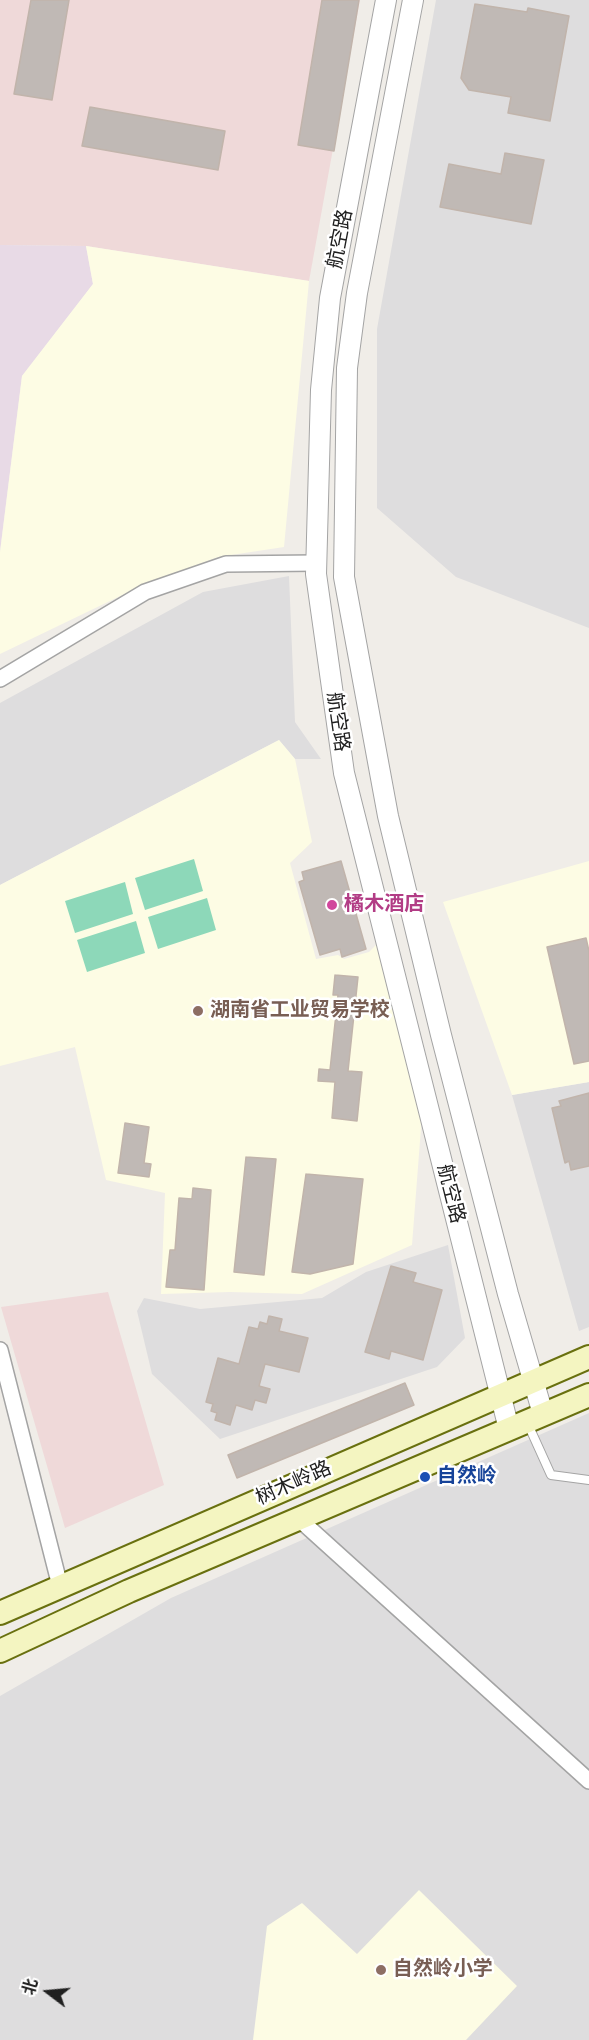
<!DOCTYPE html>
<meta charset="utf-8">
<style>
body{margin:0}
#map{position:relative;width:589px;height:2040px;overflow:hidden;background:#f0ede8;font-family:Poppins,"Noto Sans SC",sans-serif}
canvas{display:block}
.north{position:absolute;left:18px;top:1962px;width:60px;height:60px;-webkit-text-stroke:4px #fff;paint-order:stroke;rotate:286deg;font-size:16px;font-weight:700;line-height:24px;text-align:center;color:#202020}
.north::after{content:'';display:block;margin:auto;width:21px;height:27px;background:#202020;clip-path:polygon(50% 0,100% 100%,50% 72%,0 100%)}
</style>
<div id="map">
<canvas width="589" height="2040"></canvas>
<div class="north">北</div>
</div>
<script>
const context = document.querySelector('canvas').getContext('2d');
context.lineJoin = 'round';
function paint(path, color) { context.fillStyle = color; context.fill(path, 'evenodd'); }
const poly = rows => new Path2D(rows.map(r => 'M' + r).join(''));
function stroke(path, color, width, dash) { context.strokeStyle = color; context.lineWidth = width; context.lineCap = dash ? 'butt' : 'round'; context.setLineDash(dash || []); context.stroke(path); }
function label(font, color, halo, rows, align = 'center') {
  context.font = font + ' Poppins,"Noto Sans SC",sans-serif'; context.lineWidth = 5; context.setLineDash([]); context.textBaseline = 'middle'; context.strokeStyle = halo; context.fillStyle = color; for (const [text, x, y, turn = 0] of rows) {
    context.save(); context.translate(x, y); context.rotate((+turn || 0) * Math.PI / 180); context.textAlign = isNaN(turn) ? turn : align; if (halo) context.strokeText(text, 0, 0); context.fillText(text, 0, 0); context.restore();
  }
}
paint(poly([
 [436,0,589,0,589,628,456,577,377,508,377,329],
 [289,576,295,722,321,759,295,759,279,740,0,885,0,703,203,592],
 [589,1082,589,1327,579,1331,512,1095],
 [448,1245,465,1338,437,1367,220,1439,152,1374,137,1311,144,1298,200,1309,322,1298,366,1272],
 [589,1413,589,2040,0,2040,0,1696,171,1598]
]), '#deddde');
paint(poly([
 [0,0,360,0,309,281,86,246,0,245],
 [108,1292,164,1485,65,1528,1,1307]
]), '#efd9d9');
paint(poly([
 [0,245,86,246,93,284,22,376,0,552]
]), '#e8dae6');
paint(poly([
 [86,246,309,281,284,547,218,557,141,586,0,654,0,552,22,376,93,284],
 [279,740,295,759,312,842,290,863,316,959,338,955,344,959,369,952,377,944,386,976,422,1115,412,1245,302,1294,230,1292,161,1294,165,1193,106,1180,75,1047,0,1066,0,885],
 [589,861,589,1082,512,1095,443,902],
 [419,1890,517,1986,466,2040,253,2040,267,1926,302,1903,357,1954]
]), '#fdfce4');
paint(poly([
 [194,859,203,891,145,910,135,878],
 [125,882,133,914,75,933,65,901],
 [207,898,216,930,158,949,148,917],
 [136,921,145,953,87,972,77,940]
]), '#8dd8b9');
const building = poly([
 [31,0,69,0,52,100,14,94,31,0],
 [322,0,359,0,334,151,298,145,322,0],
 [475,4,527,12,528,8,569,16,550,121,508,113,511,97,469,90,461,78,475,4],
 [90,107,225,131,218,170,82,146,90,107],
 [505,153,544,160,531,224,440,207,449,164,501,174,505,153],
 [341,861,366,949,342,957,340,949,320,955,299,882,304,880,302,872,341,861],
 [586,938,589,951,589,1061,574,1064,547,947,586,938],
 [335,975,358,977,348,1071,362,1072,357,1121,332,1118,335,1082,318,1081,319,1069,330,1070,338,995,333,995,335,975],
 [589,1093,589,1166,571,1170,569,1161,565,1163,552,1108,561,1106,559,1101,589,1093],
 [125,1123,149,1127,144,1163,151,1164,149,1177,118,1173,125,1123],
 [246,1157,276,1159,264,1275,234,1272,246,1157],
 [306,1174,363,1179,353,1264,310,1274,292,1272,306,1174],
 [193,1188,211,1190,204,1290,166,1287,170,1250,175,1250,179,1198,192,1199,193,1188],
 [391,1266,416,1273,413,1282,442,1290,423,1360,391,1351,389,1359,365,1352,391,1266],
 [269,1316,282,1319,279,1331,308,1338,299,1372,265,1364,259,1386,270,1389,266,1403,255,1400,252,1410,236,1405,230,1425,215,1420,217,1413,211,1411,213,1404,206,1402,218,1358,239,1364,249,1327,258,1329,260,1322,267,1324,269,1316],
 [405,1383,414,1405,237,1478,228,1455,405,1383]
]);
paint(building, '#c0b9b5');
stroke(building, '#c1b4ab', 1.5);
const service = poly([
 [527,1422,551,1475,589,1480]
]);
const minor = poly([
 [0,679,145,592,226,564,316,563],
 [0,1350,60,1586],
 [299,1519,589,1781]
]);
const tertiary = poly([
 [386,0,330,298,321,390,316,574,344,773,509,1429],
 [413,0,357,293,347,368,344,577,388,816,441,1035,508,1294,543,1414]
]);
const secondary = poly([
 [0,1613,589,1357],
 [0,1651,129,1591,589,1395]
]);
stroke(service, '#a4a4a4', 10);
stroke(minor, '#a4a4a4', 18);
stroke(tertiary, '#a4a4a4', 22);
stroke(secondary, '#69700f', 26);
stroke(service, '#fff', 8);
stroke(minor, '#fff', 15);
stroke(tertiary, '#fff', 20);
stroke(secondary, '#f4f5c1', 22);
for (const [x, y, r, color] of [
 [332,905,6,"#d1479c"],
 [198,1011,6,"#8d6e63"],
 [425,1477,6,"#1a4fb4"],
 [381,1970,6,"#8d6e63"]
]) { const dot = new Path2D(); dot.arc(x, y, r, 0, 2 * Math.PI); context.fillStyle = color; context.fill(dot); stroke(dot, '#fff', 2); }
label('20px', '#202020', '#fff', [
 ["航空路",341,239,-79],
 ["航空路",337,722,82],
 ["航空路",450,1194,76],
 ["树木岭路",294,1484,-24]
]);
label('bold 20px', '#b23c85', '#fff', [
 ["橘木酒店",344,905]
], 'left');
label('bold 20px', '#785e54', '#fff', [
 ["湖南省工业贸易学校",210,1011],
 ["自然岭小学",393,1970]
], 'left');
label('bold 20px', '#164399', '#fff', [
 ["自然岭",437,1477]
], 'left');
</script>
